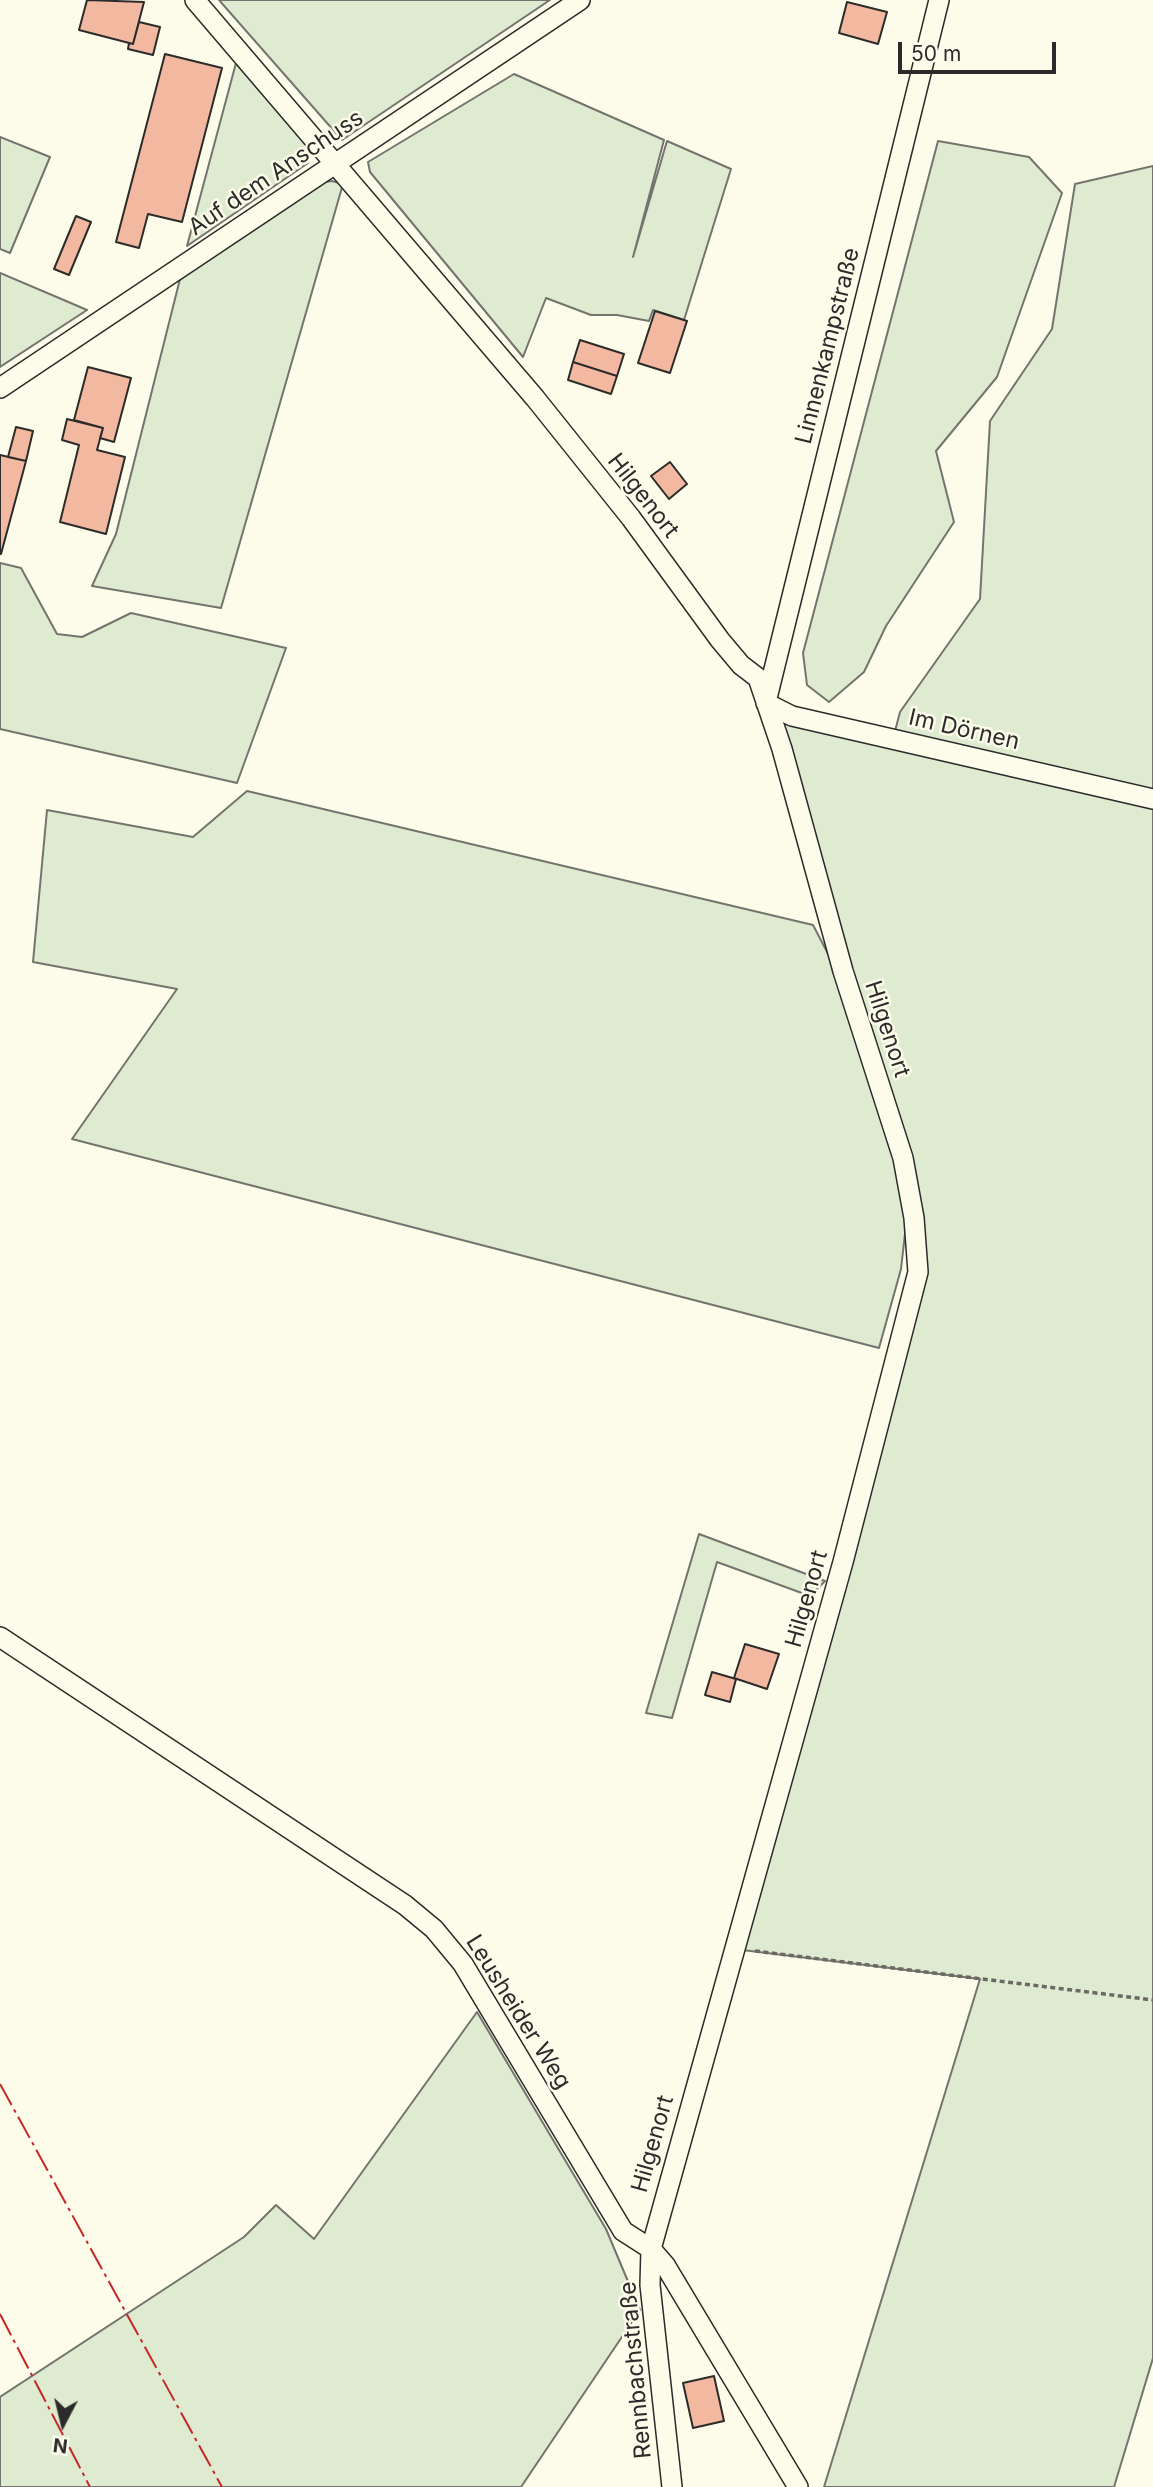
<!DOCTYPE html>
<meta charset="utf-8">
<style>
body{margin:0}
#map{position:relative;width:1153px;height:2487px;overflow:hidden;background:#fdfbea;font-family:Inter,sans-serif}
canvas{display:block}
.north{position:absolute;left:28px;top:2389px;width:70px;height:70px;-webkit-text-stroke:5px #fdfbea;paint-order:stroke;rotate:187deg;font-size:19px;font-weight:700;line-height:28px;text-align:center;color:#2b2b2b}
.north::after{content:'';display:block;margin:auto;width:24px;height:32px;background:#2b2b2b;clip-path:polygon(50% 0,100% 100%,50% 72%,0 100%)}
.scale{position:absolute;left:898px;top:42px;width:158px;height:32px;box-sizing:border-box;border:4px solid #2b2b2b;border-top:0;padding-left:9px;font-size:21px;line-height:24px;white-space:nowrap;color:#2b2b2b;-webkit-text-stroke:5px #fdfbea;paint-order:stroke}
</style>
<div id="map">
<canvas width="1153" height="2487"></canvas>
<div class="north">N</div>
<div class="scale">50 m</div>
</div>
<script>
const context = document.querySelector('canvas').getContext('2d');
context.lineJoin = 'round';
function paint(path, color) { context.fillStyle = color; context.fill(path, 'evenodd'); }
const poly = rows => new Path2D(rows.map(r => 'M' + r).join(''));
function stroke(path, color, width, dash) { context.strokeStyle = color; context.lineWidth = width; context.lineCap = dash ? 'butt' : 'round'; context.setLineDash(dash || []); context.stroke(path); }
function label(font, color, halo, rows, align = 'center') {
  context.font = font + ' Inter,sans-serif'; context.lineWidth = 5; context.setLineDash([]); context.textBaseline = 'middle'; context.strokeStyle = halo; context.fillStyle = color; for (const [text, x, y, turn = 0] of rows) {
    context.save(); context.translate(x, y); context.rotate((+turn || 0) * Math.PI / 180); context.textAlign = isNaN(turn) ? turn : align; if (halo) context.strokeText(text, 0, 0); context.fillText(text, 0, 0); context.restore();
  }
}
const green = poly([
 [219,0,550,0,342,140,219,0],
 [236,63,311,149,308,163,187,246,236,63],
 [514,74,664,140,633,257,667,141,731,169,684,320,653,310,649,321,617,315,591,315,546,298,523,357,370,172,368,162,514,74],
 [0,137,50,157,10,253,0,249,0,137],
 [938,141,1029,157,1062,193,997,377,936,451,954,522,886,626,864,672,829,702,807,685,803,653,938,141],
 [1153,166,1153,2358,1114,2487,824,2487,980,1979,734,1949,918,1272,914,1218,766,703,893,739,900,712,980,599,990,421,1052,329,1075,184,1153,166],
 [332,181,343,184,221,608,92,586,116,534,180,279,325,182,332,181],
 [0,273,59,298,87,310,0,367,0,273],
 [0,563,21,568,57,634,82,637,131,613,286,648,237,783,0,729,0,563],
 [247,791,813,925,836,969,896,1156,907,1216,901,1269,879,1348,72,1139,177,989,33,962,47,810,193,837,247,791],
 [699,1534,825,1581,810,1596,717,1562,672,1718,646,1713,699,1534],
 [477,2012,606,2229,640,2310,521,2487,0,2487,0,2397,244,2237,276,2205,314,2239,477,2012]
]);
paint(green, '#deebd1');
stroke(green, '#74746e', 2);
const building = poly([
 [87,0,144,2,133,44,79,30,87,0],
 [847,2,887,12,878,44,839,33,847,2],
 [139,22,160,27,153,55,128,49,129,43,133,44,139,22],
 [165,54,222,68,182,222,148,214,139,248,116,242,165,54],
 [76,216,91,222,69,275,54,269,76,216],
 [655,311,687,321,670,373,638,363,655,311],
 [580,340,624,354,617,376,573,362,580,340],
 [573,362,617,376,611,394,568,380,573,362],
 [88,367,131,378,114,442,100,438,103,428,74,420,88,367],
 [67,419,103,428,97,450,125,457,106,534,60,522,79,445,62,440,67,419],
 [16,427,33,431,26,461,8,457,16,427],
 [0,455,26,461,1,554,0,554,0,455],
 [670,462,687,484,669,499,651,476,670,462],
 [745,1644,779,1654,767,1689,734,1678,745,1644],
 [712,1672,736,1679,730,1702,705,1695,712,1672],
 [714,2376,724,2421,693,2428,683,2383,714,2376]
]);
paint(building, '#f2b8a0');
stroke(building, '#2b2b2b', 2);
const minor = poly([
 [195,0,535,398,631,518,720,640,741,665,758,678,782,749,843,971,903,1158,914,1218,918,1272,843,1562,651,2249,650,2285,672,2487],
 [0,388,580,0],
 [766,702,939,0],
 [766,703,792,716,1153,799],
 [0,1637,405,1905,434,1929,463,1964,623,2231,651,2249,665,2265,798,2487]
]);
stroke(minor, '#2b2b2b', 22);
stroke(poly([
 [755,1951,1153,2000]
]), '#6a6964', 3.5, [5, 3.5]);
stroke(minor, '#fdfbea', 19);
stroke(poly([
 [0,2084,222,2487],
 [0,2314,90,2487]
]), '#c62828', 2, [24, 5, 3.5, 5]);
label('23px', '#2b2b2b', '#fdfbea', [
 ["Auf dem Anschuss",276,173,-34],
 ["Linnenkampstraße",828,346,-76],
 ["Hilgenort",643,496,52],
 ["Im Dörnen",964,730,13],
 ["Hilgenort",887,1029,72],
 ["Hilgenort",807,1599,-74],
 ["Leusheider Weg",518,2012,58],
 ["Hilgenort",653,2144,-74],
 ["Rennbachstraße",636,2370,-95]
]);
</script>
